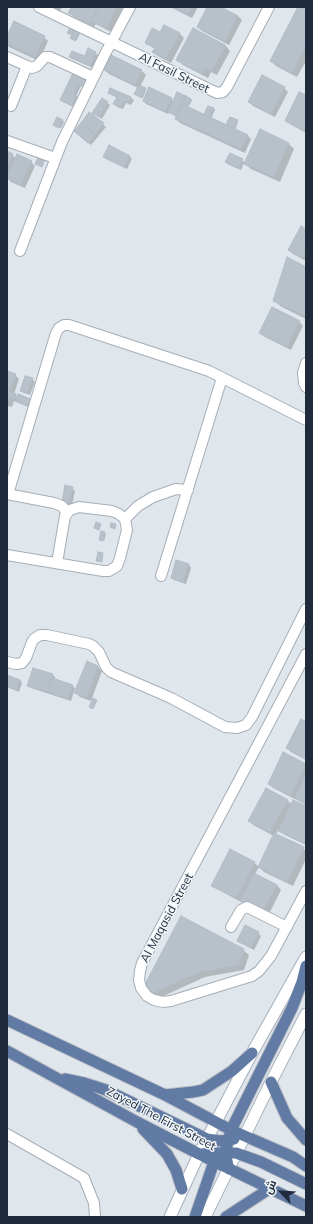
<!DOCTYPE html>
<meta charset="utf-8">
<style>
body{margin:0}
#map{position:relative;width:313px;height:1224px;overflow:hidden;background:#dfe6ec;font-family:Mulish,Cairo,sans-serif}
canvas{display:block}
.frame{position:absolute;inset:0;border:8px solid #1f2b3d;pointer-events:none}
.north{position:absolute;left:261px;top:1172px;width:40px;height:40px;-webkit-text-stroke:3px #f0f5f8;paint-order:stroke;rotate:295deg;font-size:11px;font-weight:700;line-height:16px;text-align:center;color:#1f2b3d}
.north::after{content:'';display:block;margin:auto;width:14px;height:18px;background:#1f2b3d;clip-path:polygon(50% 0,100% 100%,50% 72%,0 100%)}
</style>
<div id="map">
<canvas width="313" height="1224"></canvas>
<div class="frame"></div>
<div class="north">ش</div>
</div>
<script>
const context = document.querySelector('canvas').getContext('2d');
context.lineJoin = 'round';
function paint(path, color) { context.fillStyle = color; context.fill(path, 'evenodd'); }
const poly = rows => new Path2D(rows.map(r => 'M' + r).join(''));
function stroke(path, color, width, dash) { context.strokeStyle = color; context.lineWidth = width; context.lineCap = dash ? 'butt' : 'round'; context.setLineDash(dash || []); context.stroke(path); }
function label(font, color, halo, rows, align = 'center') {
  context.font = font + ' Mulish,sans-serif'; context.lineWidth = 3; context.setLineDash([]); context.textBaseline = 'middle'; context.strokeStyle = halo; context.fillStyle = color; for (const [text, x, y, turn = 0] of rows) {
    context.save(); context.translate(x, y); context.rotate((+turn || 0) * Math.PI / 180); context.textAlign = isNaN(turn) ? turn : align; if (halo) context.strokeText(text, 0, 0); context.fillText(text, 0, 0); context.restore();
  }
}
paint(poly([
 [42,7,62,7,58,15],
 [71,7,123,7,111,32,96,24,94,27,74,17,70,13,72,9],
 [170,7,198,7,192,18],
 [208,7,219,7,238,16,242,20,229,45,202,31,198,27],
 [299,7,306,7,306,61,297,77,276,66,271,61],
 [165,26,180,34,184,38,171,63,158,56,153,52,155,49,146,42,160,34],
 [70,29,80,34,76,41,72,39,73,36,68,33],
 [44,37,48,41,39,61,9,47,7,44,7,39],
 [225,45,230,51,217,75,211,72,208,78,183,65,178,60],
 [89,50,98,55,93,68,73,59,70,57,85,58],
 [105,70,142,71,146,75,140,87,146,90,143,98,137,95,138,88,109,74],
 [75,73,87,89,81,86,76,96,79,99,75,108,61,100],
 [284,88,288,92,275,117,253,106,249,102],
 [111,89,131,98,134,100,131,105,126,103,123,109,117,107,115,104,117,98,109,93],
 [306,96,306,133,290,124,286,120],
 [171,99,174,102,191,99,192,100,188,108,204,115,208,107,214,109,215,110,211,119,227,126,230,118,237,121,238,122,235,130,247,135,251,139,245,153,180,123,176,119,177,117,169,112,168,114,146,104,144,101],
 [107,103,110,105,102,119,93,113],
 [90,113,106,127,91,145,77,134],
 [63,121,64,122,61,128,55,125],
 [260,131,289,144,294,149,280,182,251,169,244,163,241,170,229,165,226,162,242,160,246,163],
 [7,152,16,158,31,162,35,166,25,188,11,182,7,177],
 [129,156,132,159,127,169,106,159,104,157],
 [306,230,306,261,293,254,289,250],
 [306,268,306,319,280,306,275,300],
 [299,322,303,326,291,350,265,337,261,333],
 [7,372,15,375,19,379,14,394,33,409,14,401,12,407,7,406],
 [32,379,35,382,30,395,24,393,21,390],
 [72,488,75,491,72,505,65,504,63,501],
 [102,532,106,534,104,541,100,539],
 [177,562,189,565,191,568,186,584,174,580,172,578],
 [87,662,98,667,102,671,91,701,80,697,76,693],
 [53,675,55,677,55,680,72,686,75,688,71,701,31,688,29,685],
 [7,676,20,680,22,683,19,692,7,687],
 [306,723,306,760,291,752,287,748],
 [284,754,306,765,306,805,296,798,295,799,273,788,269,784],
 [288,801,292,805,306,807,306,845,283,834,278,829,276,835,303,848,306,851,306,859,293,886,264,872,259,867,274,836,253,825,249,821],
 [254,863,259,867,255,874,277,885,281,890,268,916,245,905,241,901,241,902,217,889,213,885],
 [258,933,261,936,254,950,238,941],
 [243,950,249,955,244,970,205,977,159,998,150,994,145,988]
]), '#0003');
const building = poly([
 [69,7,98,7,90,24,68,13,71,8,69,7],
 [99,7,117,7,107,28,92,22,99,7],
 [172,7,192,7,188,14,172,7],
 [207,7,221,7,238,16,225,41,197,27,207,7],
 [298,7,306,7,306,46,292,73,270,61,298,7],
 [14,21,45,36,35,57,7,44,7,36,14,21],
 [164,25,180,33,166,59,152,52,155,48,145,43,152,28,160,32,164,25],
 [70,28,74,30,72,35,67,33,70,28],
 [193,28,225,45,212,71,205,68,202,74,176,60,193,28],
 [74,30,79,32,75,41,70,38,74,30],
 [88,48,96,52,90,66,69,57,72,51,85,56,88,48],
 [111,55,142,70,135,85,104,70,111,55],
 [74,71,88,78,84,87,78,84,74,94,77,96,72,106,60,100,74,71],
 [262,75,285,87,271,114,248,102,262,75],
 [139,85,146,88,142,98,134,94,139,85],
 [149,87,172,98,165,112,143,101,149,87],
 [110,88,131,97,129,103,124,101,121,107,113,104,117,97,108,93,110,88],
 [177,92,186,96,176,116,168,112,177,92],
 [299,92,306,95,306,131,285,121,299,92],
 [186,96,191,99,188,107,182,104,186,96],
 [102,98,108,102,99,117,92,113,102,98],
 [182,104,248,135,241,149,175,119,182,104],
 [208,106,214,108,210,117,204,114,208,106],
 [89,112,104,123,95,135,81,123,89,112],
 [57,117,63,120,59,128,53,125,57,117],
 [230,117,238,120,234,128,226,124,230,117],
 [81,123,95,135,88,143,74,131,81,123],
 [260,129,289,143,274,177,244,164,260,129],
 [109,145,130,156,124,167,103,157,109,145],
 [7,151,13,154,7,168,7,151],
 [230,153,243,159,238,168,225,162,230,153],
 [17,154,32,161,21,185,7,178,7,175,17,154],
 [39,156,45,159,42,167,35,164,39,156],
 [301,226,306,229,306,249,302,258,288,250,301,226],
 [287,257,306,267,306,314,305,316,273,301,287,257],
 [272,307,300,321,287,347,259,333,272,307],
 [7,371,16,374,10,392,16,394,14,399,10,397,7,404,7,371],
 [25,376,33,378,27,393,20,391,25,376],
 [18,394,33,400,31,407,16,401,18,394],
 [65,485,73,487,69,503,62,502,65,485],
 [96,522,101,524,99,530,94,528,96,522],
 [111,523,116,524,115,529,110,527,111,523],
 [101,531,105,532,103,541,99,540,101,531],
 [98,552,103,553,102,562,96,561,98,552],
 [176,560,189,564,183,582,171,578,176,560],
 [87,661,98,666,87,698,74,693,87,661],
 [33,668,53,674,48,692,27,686,33,668],
 [7,675,20,680,17,690,7,686,7,675],
 [52,678,73,685,68,699,48,692,52,678],
 [93,698,97,700,93,709,89,707,93,698],
 [301,719,306,722,306,759,286,748,301,719],
 [283,752,306,764,291,796,268,784,283,752],
 [306,774,306,804,294,798,306,774],
 [266,788,288,800,270,833,248,821,266,788],
 [293,800,306,806,306,840,305,843,278,831,293,800],
 [274,833,304,847,287,882,258,867,274,833],
 [230,849,255,862,237,898,211,886,230,849],
 [254,873,277,885,263,912,240,901,254,873],
 [181,916,244,949,239,965,200,972,153,993,143,988,181,916],
 [245,925,259,932,251,948,237,941,245,925]
]);
paint(building, '#b8c1c9');
stroke(building, '#b2bcc5', 1);
const minor = poly([
 [39,7,217,93,223,92,227,87,269,7],
 [7,57,27,66,32,68,37,66,45,57,50,57,93,77],
 [11,106,27,66],
 [7,141,55,158],
 [20,251,62,142,104,56,130,7],
 [306,363,303,373,304,383,306,387],
 [7,494,54,503,62,506,67,513],
 [8,494,56,333,59,328,64,325,69,325,209,371,306,420],
 [125,519,138,506,153,497,176,489,188,490],
 [7,555,103,571,109,571,117,566,120,558,127,530,125,519,119,514,112,511,79,507,70,510,65,516,57,563],
 [161,576,222,378],
 [306,654,142,963,140,971,139,980,141,988,147,996,154,1000,163,1002,171,1001,252,976,259,971,271,956,306,891],
 [7,662,16,664,22,663,26,658,32,642,34,639,40,635,47,635,89,644,93,646,99,652,106,667,111,672,171,698,225,727,237,728,246,725,252,717,306,609],
 [231,927,241,910,247,907,287,927],
 [7,1134,84,1178,94,1203,95,1217]
]);
const secondary = poly([
 [170,1217,199,1154,252,1053,306,957],
 [205,1217,271,1082,306,1014]
]);
const primary = poly([
 [7,1020,165,1095,231,1130,293,1157,306,1166],
 [7,1051,137,1122,199,1154,306,1206],
 [65,1079,84,1083,106,1090,207,1139,221,1141,234,1139],
 [271,1082,287,1118,306,1140],
 [165,1095,193,1092,203,1090,232,1071,252,1053],
 [143,1129,167,1154,176,1170,182,1189],
 [200,1154,217,1153,236,1153,261,1162,306,1184],
 [229,1169,225,1153,231,1130,292,1008,302,982,306,966],
 [195,1217,216,1156],
 [226,1217,269,1189]
]);
stroke(minor, '#a5aeb8', 12);
stroke(secondary, '#a3b0be', 13);
stroke(primary, '#bcbfc5', 13);
stroke(minor, '#fff', 10);
stroke(secondary, '#fff', 11);
stroke(primary, '#617ba4', 11);
label('12px', '#1f2b3d', '#f0f5f8', [
 ["Al Fasil Street",174,73,26],
 ["Al Maqasid Street",167,918,-62],
 ["Zayed The First Street",161,1119,28]
]);
</script>
